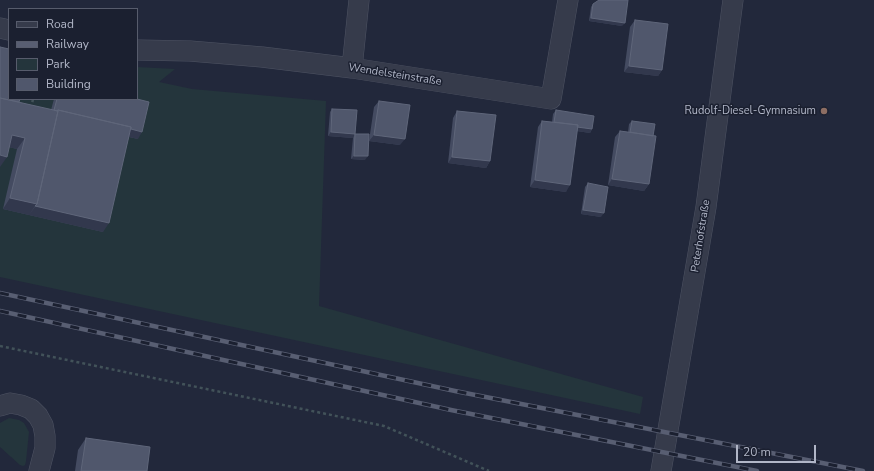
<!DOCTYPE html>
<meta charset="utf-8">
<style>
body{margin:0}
#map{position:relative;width:874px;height:471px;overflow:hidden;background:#22283b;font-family:"Nunito Sans",sans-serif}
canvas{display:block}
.legend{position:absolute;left:8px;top:8px;width:130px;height:92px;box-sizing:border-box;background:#1b2030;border:1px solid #575c6c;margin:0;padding:5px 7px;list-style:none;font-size:12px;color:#b1b6c7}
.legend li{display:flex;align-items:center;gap:8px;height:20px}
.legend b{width:20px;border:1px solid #575c6c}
.scale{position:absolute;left:736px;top:445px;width:80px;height:18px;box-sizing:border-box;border:2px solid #b1b6c7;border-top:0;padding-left:5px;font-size:12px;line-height:14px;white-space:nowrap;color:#b1b6c7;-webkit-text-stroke:3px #1b2030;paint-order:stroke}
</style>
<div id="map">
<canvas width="874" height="471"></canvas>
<ul class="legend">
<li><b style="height:5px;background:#363b4b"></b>Road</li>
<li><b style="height:5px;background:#585e72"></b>Railway</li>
<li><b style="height:11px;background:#24353c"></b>Park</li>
<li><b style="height:11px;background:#50576c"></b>Building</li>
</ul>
<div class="scale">20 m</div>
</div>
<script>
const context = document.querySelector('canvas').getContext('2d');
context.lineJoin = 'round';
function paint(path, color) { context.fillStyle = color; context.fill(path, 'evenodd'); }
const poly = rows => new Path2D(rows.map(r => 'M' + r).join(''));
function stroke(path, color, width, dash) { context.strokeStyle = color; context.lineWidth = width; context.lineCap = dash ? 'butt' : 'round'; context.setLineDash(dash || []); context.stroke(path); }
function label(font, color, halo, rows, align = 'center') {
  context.font = font + ' "Nunito Sans",sans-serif'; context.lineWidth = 3; context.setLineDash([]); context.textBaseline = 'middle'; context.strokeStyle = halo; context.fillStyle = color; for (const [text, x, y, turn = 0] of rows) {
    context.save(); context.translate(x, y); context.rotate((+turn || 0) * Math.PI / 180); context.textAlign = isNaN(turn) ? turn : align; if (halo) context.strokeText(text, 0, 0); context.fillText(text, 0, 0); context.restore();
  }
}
paint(poly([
 [0,50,9,99,137,99,137,67,175,69,159,82,192,89,326,101,319,306,643,397,640,414,0,277],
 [9,418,19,420,24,423,29,432,26,461,25,465,23,466,20,465,0,447,0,423]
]), '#24353c');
const minor = poly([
 [0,28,9,30],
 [137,50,190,51,262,57,352,68,551,99,568,0],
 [352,68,359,0],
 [0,406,10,403,21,405,31,409,38,416,43,425,45,436,45,448,39,471],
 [661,471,706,207,733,0]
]);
stroke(minor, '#4e5363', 21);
stroke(poly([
 [31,108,33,99],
 [0,346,384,426,489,471]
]), '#425259', 2.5, [3, 3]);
stroke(minor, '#363b4b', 20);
const rail = poly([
 [0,293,455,391,863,471],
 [0,311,451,410,757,471]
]);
stroke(rail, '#585e72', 4.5);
stroke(rail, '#1b2030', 3, [9]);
paint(poly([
 [593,4,622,26,589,21,591,7],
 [635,20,662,70,658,76,624,72,630,27],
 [54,99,137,99,138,139,129,137,103,232,3,209,17,149,9,147,19,102,51,110],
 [379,101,400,145,369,141,374,107],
 [332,109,355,134,365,160,351,159,353,138,328,136,330,112],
 [556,110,592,129,590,133,577,131,566,192,530,187,538,127,542,121,552,122,553,114],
 [457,111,490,161,486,168,448,163,453,118],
 [632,121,653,136,649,184,644,191,608,185,615,137,620,131,628,132,629,124],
 [588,183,601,217,581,214,585,187],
 [86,438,147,471,75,471,78,450]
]), '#444b61');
paint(poly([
 [591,18,625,23,622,26,589,21],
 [629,66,662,70,658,76,624,72],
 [57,112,142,132,138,139,55,120],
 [554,124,592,129,590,133,551,127],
 [331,132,355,134,353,138,328,136],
 [12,135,25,138,17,149,4,146],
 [374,135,405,139,400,145,369,141],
 [0,155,7,157,0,167],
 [354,156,368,156,365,160,351,159],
 [452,157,490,161,486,168,448,163],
 [612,179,649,184,644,191,608,185],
 [535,180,570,185,566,192,530,187],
 [10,198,37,204,29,215,3,209],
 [35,206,109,223,103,232,29,215],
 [583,210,604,213,601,217,581,214]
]), '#32384d');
const building = poly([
 [599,0,628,0,625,23,591,18,593,4,599,0],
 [635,20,668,24,662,70,629,66,635,20],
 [0,47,9,49,9,99,20,99,19,102,0,98,0,47],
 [0,98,58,111,37,204,10,198,25,138,12,135,7,157,0,155,0,98],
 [57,99,137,99,149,102,142,132,131,129,131,127,58,110,57,111,54,110,57,99],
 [379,101,410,105,405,139,374,135,379,101],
 [332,109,357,110,355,134,331,132,332,109],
 [58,110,131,127,109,223,35,206,37,204,58,111,57,111,58,110],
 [556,110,594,116,592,129,577,127,578,125,554,122,556,110],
 [457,111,496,115,490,161,452,157,457,111],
 [542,121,578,125,570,185,535,180,542,121],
 [632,121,655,124,653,136,630,132,632,121],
 [620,131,656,136,649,184,612,179,620,131],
 [355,134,369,134,368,156,354,156,355,134],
 [588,183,608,187,604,213,583,210,588,183],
 [86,438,150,447,147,471,81,471,86,438]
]);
paint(building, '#50576c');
stroke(building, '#5f667a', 1);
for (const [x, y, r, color] of [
 [824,111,4,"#8d6e63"]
]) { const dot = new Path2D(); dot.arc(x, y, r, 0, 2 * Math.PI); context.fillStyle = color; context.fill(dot); stroke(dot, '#1b2030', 1.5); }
label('11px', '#b1b6c7', '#1b2030', [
 ["Wendelsteinstraße",395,75,9],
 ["Peterhofstraße",701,236,-81]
]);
label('11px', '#b1b6c7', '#1b2030', [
 ["Rudolf-Diesel-Gymnasium",816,111]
], 'right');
</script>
